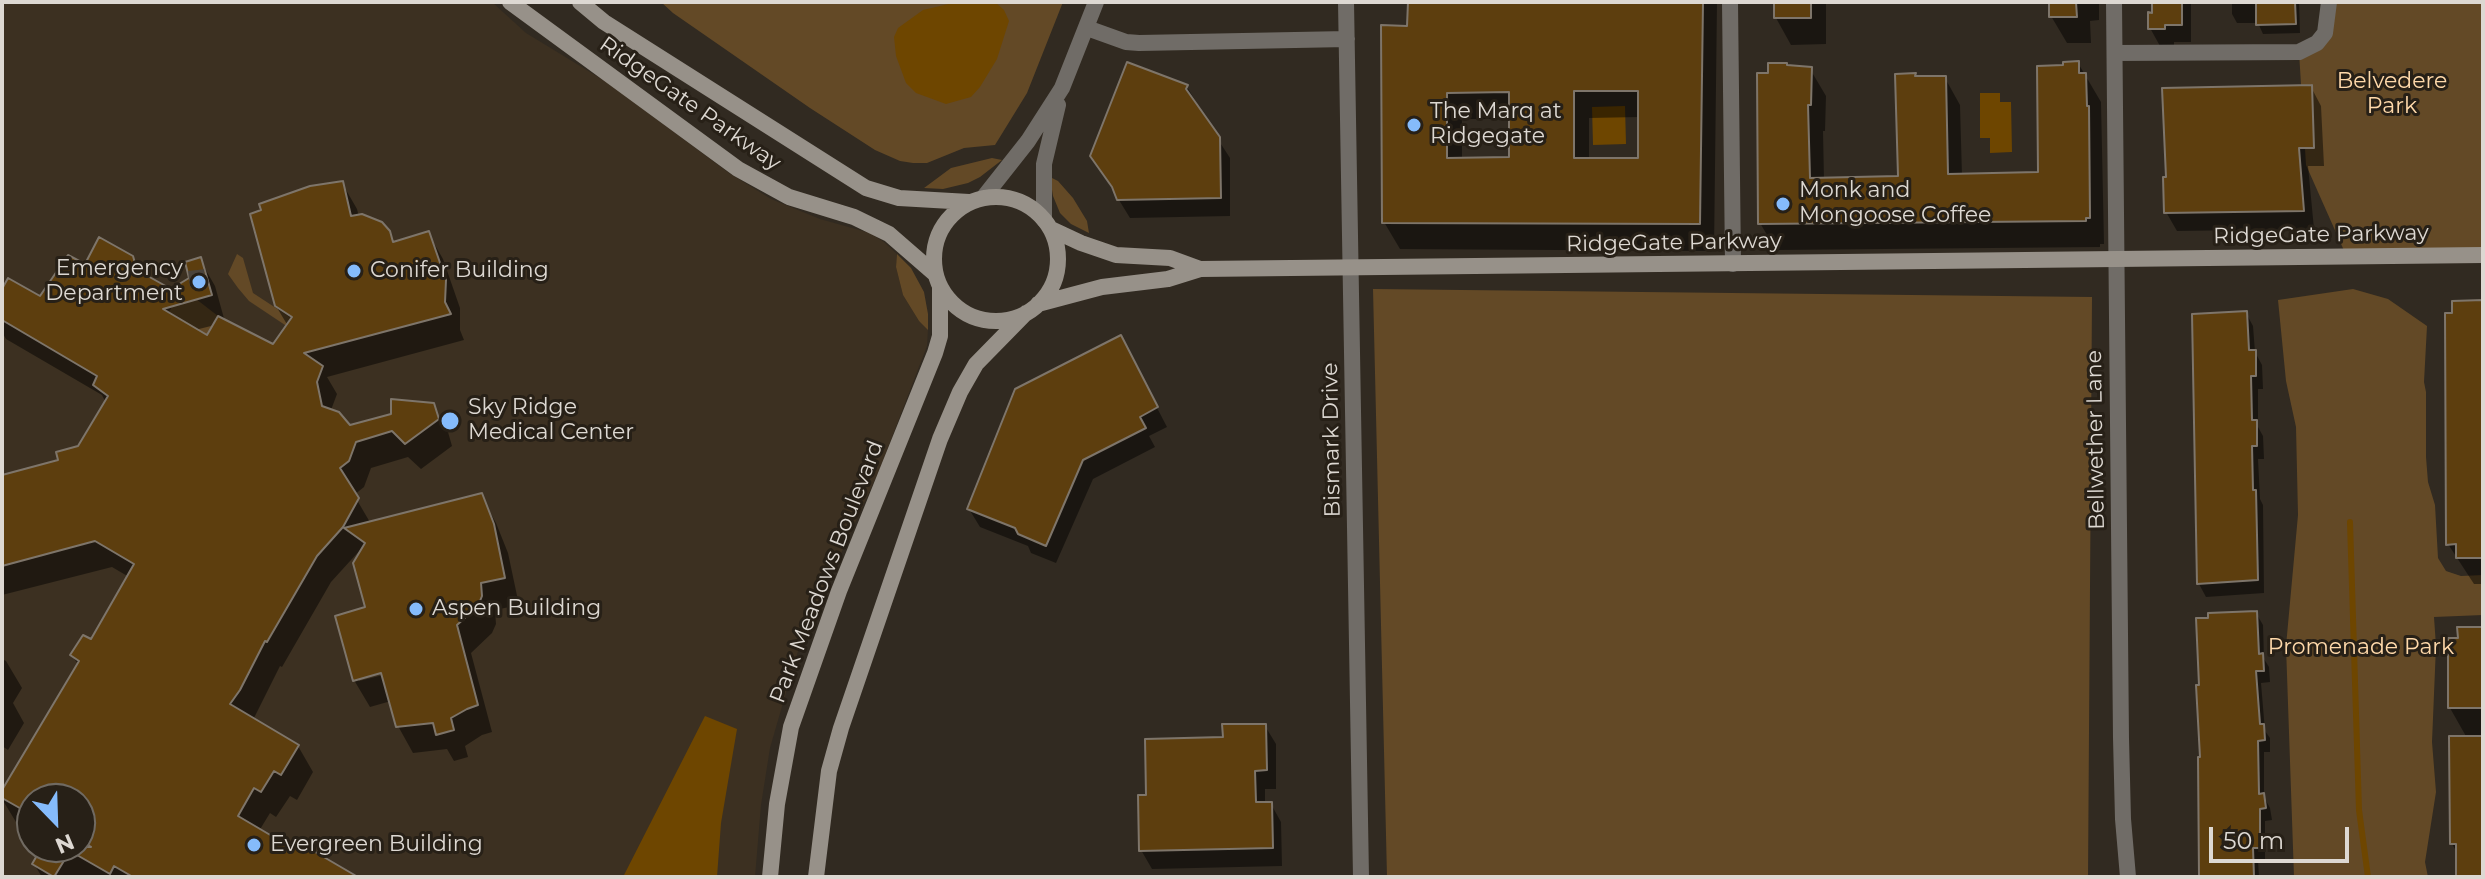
<!DOCTYPE html>
<style>
body{margin:0}
#map{position:relative;width:2485px;height:879px;overflow:hidden;background:#312a21;font-family:Montserrat,sans-serif}
canvas{display:block}
.frame{position:absolute;inset:0;border:4px solid #ddd8d2;pointer-events:none}
.north{position:absolute;left:16px;top:783px;width:80px;height:80px;box-sizing:border-box;background:#272017;border:2px solid #706a62;border-radius:50%;rotate:157deg;font-size:22px;font-weight:700;line-height:32px;text-align:center;color:#ddd8d2}
.north::after{content:'';display:block;margin:auto;width:28px;height:36px;background:#85bbfb;clip-path:polygon(50% 0,100% 100%,50% 72%,0 100%)}
.scale{position:absolute;left:2209px;top:827px;width:140px;height:36px;box-sizing:border-box;border:4px solid #ddd8d2;border-top:0;padding-left:10px;font-size:24px;line-height:28px;white-space:nowrap;color:#ddd8d2;-webkit-text-stroke:6px #272017;paint-order:stroke}
</style>
<div id="map">
<canvas width="2485" height="879"></canvas>
<div class="frame"></div>
<div class="north">N</div>
<div class="scale">50 m</div>
</div>
<script>
const context = document.querySelector('canvas').getContext('2d');
context.lineJoin = 'round';
function paint(path, color) { context.fillStyle = color; context.fill(path, 'evenodd'); }
const poly = rows => new Path2D(rows.map(r => 'M' + r).join(''));
function stroke(path, color, width, dash) { context.strokeStyle = color; context.lineWidth = width; context.lineCap = dash ? 'butt' : 'round'; context.setLineDash(dash || []); context.stroke(path); }
function label(font, color, halo, rows, align = 'center') {
  context.font = font + ' Montserrat,sans-serif'; context.lineWidth = 6; context.setLineDash([]); context.textBaseline = 'middle'; context.strokeStyle = halo; context.fillStyle = color; for (const [text, x, y, turn = 0] of rows) {
    context.save(); context.translate(x, y); context.rotate((+turn || 0) * Math.PI / 180); context.textAlign = isNaN(turn) ? turn : align; if (halo) context.strokeText(text, 0, 0); context.fillText(text, 0, 0); context.restore();
  }
}
paint(poly([
 [2,2,492,2,526,33,608,83,729,173,771,199,820,219,870,233,884,242,897,254,896,267,903,295,919,321,928,330,927,346,879,471,814,612,798,651,770,748,761,805,755,877,2,877],
 [32,799,80,799,80,847,32,847]
]), '#3c3021');
paint(poly([
 [661,2,1063,2,1027,93,995,145,964,148,927,163,913,163,900,161,875,150,810,108,673,13],
 [2329,2,2483,2,2483,255,2346,255,2306,165,2299,52,2317,43],
 [992,158,1002,160,980,177,968,183,943,189,924,188,951,168],
 [1050,177,1058,181,1073,198,1087,221,1089,233,1071,224,1060,213,1053,196],
 [237,254,243,258,253,293,308,329,303,337,249,301,238,288,228,274],
 [897,254,911,268,924,292,928,314,928,330,919,321,903,295,896,267],
 [1373,289,2092,297,2088,877,1387,877],
 [2353,289,2388,299,2427,326,2424,382,2426,392,2426,457,2428,482,2435,505,2438,558,2446,571,2461,576,2483,575,2483,615,2434,617,2436,646,2432,742,2436,792,2425,862,2428,877,2294,877,2286,646,2298,515,2296,427,2286,381,2278,300],
 [177,298,196,299,218,316,207,335,169,312]
]), '#634926');
paint(poly([
 [957,2,995,2,1004,10,1009,21,997,59,980,87,971,97,946,104,916,93,906,83,896,56,894,37,898,28,923,10],
 [1980,93,2000,93,2000,102,2011,102,2012,152,1990,153,1990,138,1980,138],
 [1625,106,1626,144,1593,145,1592,107],
 [705,716,737,729,721,823,717,877,623,877]
]), '#6e4600');
paint(poly([
 [1409,2,1717,2,1714,251,1400,249,1384,222,1409,28],
 [1640,117,1640,160,1589,160,1589,118],
 [1462,119,1511,119,1511,159,1462,160],
 [1772,2,1826,2,1826,44,1791,45,1776,18,1776,8],
 [2051,2,2099,2,2099,20,2090,21,2091,43,2067,43,2051,16],
 [2154,2,2191,2,2191,42,2174,42,2174,46,2160,46,2150,28],
 [2232,2,2299,2,2300,33,2263,34,2258,23,2237,23,2232,14],
 [2078,63,2101,102,2104,244,2100,244,2100,247,1776,250,1760,223,1770,75,1788,67,1810,69,1826,96,1825,131,1823,131,1824,180,1900,178,1916,78,1945,78,1960,105,1962,176,2040,174],
 [1187,87,1198,105,1197,107,1230,158,1230,216,1130,218,1092,156],
 [2311,87,2321,106,2324,166,2308,166,2314,229,2177,231,2166,212],
 [342,183,357,209,359,217,388,232,395,243,428,233,443,259,460,308,460,330,464,340,327,377,337,394,331,410,350,427,432,405,448,432,452,446,421,469,408,457,371,468,364,487,354,495,371,524,481,496,496,523,508,553,519,605,495,610,496,624,492,633,471,653,492,732,482,735,465,746,468,757,454,761,447,749,413,753,398,726,391,701,370,707,354,680,368,608,361,549,331,582,282,667,280,666,253,720,298,746,313,772,297,800,290,796,276,817,270,813,259,831,294,852,356,877,42,877,34,864,44,847,80,847,80,799,32,799,32,831,16,822,2,799,2,794,79,666,72,655,92,642,129,577,112,567,2,595,2,477,61,462,79,448,106,403,102,395,6,339,2,332,2,293,41,298,86,266,132,257,142,275,171,292,191,279,200,260,215,286,225,322,273,347,288,326,276,306],
 [215,325,207,338,195,330],
 [390,669,391,673,359,681,359,677],
 [2483,302,2483,584,2474,584,2448,544],
 [2246,313,2253,326,2255,352,2262,365,2263,389,2258,389,2258,427,2263,436,2264,459,2258,459,2260,499,2263,505,2264,593,2206,597,2199,584],
 [1130,356,1167,427,1149,436,1155,447,1093,479,1056,563,1031,553,1028,546,980,527,969,509],
 [2256,613,2263,625,2264,659,2269,667,2270,682,2261,683,2265,731,2270,738,2270,752,2264,752,2264,797,2270,808,2272,820,2265,821,2265,860,2258,860,2259,877,2202,877],
 [2483,629,2483,877,2458,877,2458,854,2452,844,2467,738,2450,708,2460,640],
 [2,659,6,661,22,688,13,703,24,723,8,750,2,746],
 [1265,726,1276,744,1276,789,1265,789,1265,804,1271,804,1281,822,1282,866,1152,869,1141,850,1148,797,1225,739]
]), '#0007');
stroke(poly([
 [2350,522,2359,810,2368,877]
]), '#6e4600', 6);
const building = poly([
 [1408,2,1703,2,1700,224,1382,223,1381,25,1407,26,1408,2],
 [1574,91,1638,91,1638,158,1574,158,1574,91],
 [1509,92,1509,157,1447,158,1447,93,1509,92],
 [1774,2,1811,2,1811,18,1774,18,1774,2],
 [2049,2,2076,2,2077,17,2049,17,2049,2],
 [2152,2,2182,2,2182,25,2165,25,2165,29,2148,29,2148,12,2152,13,2152,2],
 [2256,2,2295,2,2296,24,2256,25,2256,2],
 [2079,61,2079,73,2086,73,2087,106,2089,106,2090,218,2086,218,2086,221,1758,224,1757,73,1768,73,1768,63,1787,63,1787,65,1812,67,1811,105,1808,105,1810,178,1898,176,1895,74,1916,73,1915,76,1946,76,1948,174,2038,172,2037,66,2063,65,2063,62,2079,61],
 [1127,62,1188,85,1186,89,1220,137,1221,198,1117,200,1112,187,1090,156,1127,62],
 [2312,85,2314,148,2299,148,2304,211,2164,213,2163,177,2166,177,2162,88,2312,85],
 [343,181,351,216,362,214,382,222,390,231,393,242,429,231,446,280,445,302,451,314,304,353,323,366,317,382,322,406,339,412,350,425,391,414,391,399,434,403,439,419,405,444,392,431,356,442,349,461,340,468,359,498,343,527,317,556,267,642,265,641,240,690,230,704,299,745,281,775,274,771,261,792,254,788,238,816,294,849,298,842,358,877,133,877,114,866,110,874,70,851,54,877,32,864,42,847,91,847,80,841,80,799,32,799,32,815,2,798,2,790,79,661,70,655,83,635,91,639,134,564,95,541,2,566,2,475,58,460,56,452,78,446,108,396,93,385,97,376,2,320,2,289,8,278,40,296,68,255,85,264,99,237,133,256,137,270,171,289,189,278,185,262,201,257,212,295,163,309,207,335,218,316,273,344,292,317,275,306,250,214,261,210,259,204,310,186,343,181],
 [2483,300,2483,558,2456,558,2456,544,2446,545,2445,313,2452,313,2452,301,2483,300],
 [2247,311,2249,350,2256,350,2256,376,2251,376,2252,420,2257,420,2257,446,2252,446,2253,490,2256,490,2258,580,2197,584,2192,314,2247,311],
 [1121,335,1158,407,1140,417,1146,428,1083,460,1046,546,1018,534,1015,528,967,509,1015,389,1121,335],
 [482,493,494,524,505,578,481,583,482,596,478,606,457,625,478,705,467,709,451,718,454,730,436,735,433,723,396,727,381,673,353,681,335,616,365,607,353,563,365,543,344,528,482,493],
 [2257,611,2259,654,2263,653,2264,671,2256,671,2260,724,2264,724,2265,740,2258,741,2259,794,2264,793,2266,808,2260,809,2260,848,2253,848,2254,877,2199,877,2198,757,2200,757,2196,685,2199,685,2196,618,2208,618,2208,613,2257,611],
 [2457,627,2483,627,2483,708,2448,708,2448,638,2458,638,2457,627],
 [1222,724,1266,724,1267,770,1255,771,1256,802,1272,802,1273,848,1139,851,1138,795,1146,795,1145,739,1223,737,1222,724],
 [2449,736,2483,736,2483,877,2456,877,2456,844,2450,844,2449,736]
]);
paint(building, '#5d3e0e');
stroke(building, '#7e756a', 2);
stroke(poly([
 [189,279,206,277]
]), '#4b443c', 16, [16, 8]);
stroke(poly([
 [1346,2,1361,877],
 [1730,2,1733,264],
 [2114,2,2121,738,2123,819,2128,877],
 [1087,28,1126,42,1139,43,1347,39],
 [2115,53,2299,52,2317,43,2325,33,2329,2],
 [983,198,1028,141,1062,88,1096,2],
 [1044,220,1044,164,1058,105]
]), '#706c67', 16);
stroke(poly([
 [510,2,738,169,789,197,854,217,889,234,935,274],
 [580,2,604,22,866,188,899,198,969,202],
 '934 259a62 62 0 1 1 124 0a62 62 0 1 1-124 0Z',
 [1051,229,1081,243,1116,255,1170,258,1200,269],
 [1038,304,1102,287,1168,279,1200,269,2483,255],
 [770,877,777,804,791,727,839,591,935,353,940,336,940,287],
 [816,877,829,771,841,728,940,439,960,392,976,364,1026,313]
]), '#979189', 16);
for (const [x, y, r, color] of [
 [1414,125,8,"#85bbfb"],
 [1783,204,8,"#85bbfb"],
 [354,271,8,"#85bbfb"],
 [199,282,8,"#85bbfb"],
 [450,421,10,"#85bbfb"],
 [416,609,8,"#85bbfb"],
 [254,845,8,"#85bbfb"]
]) { const dot = new Path2D(); dot.arc(x, y, r, 0, 2 * Math.PI); context.fillStyle = color; context.fill(dot); stroke(dot, '#272017', 3); }
label('22px', '#ffd9aa', '#272017', [
 ["Belvedere",2392,82],
 ["Park",2392,107],
 ["Promenade Park",2361,648]
]);
label('22px', '#ddd8d2', '#272017', [
 ["RidgeGate Parkway",690,104,35],
 ["RidgeGate Parkway",2321,235,-1],
 ["RidgeGate Parkway",1674,243,-1],
 ["Bismark Drive",1332,440,-91],
 ["Bellwether Lane",2096,440,-91],
 ["Park Meadows Boulevard",827,572,-69]
]);
label('22px', '#ddd8d2', '#272017', [
 ["The Marq at",1430,112],
 ["Ridgegate",1430,137],
 ["Monk and",1799,191],
 ["Mongoose Coffee",1799,216],
 ["Emergency",183,269,"right"],
 ["Department",183,294,"right"],
 ["Conifer Building",370,271],
 ["Sky Ridge",468,408],
 ["Medical Center",468,433],
 ["Aspen Building",432,609],
 ["Evergreen Building",270,845]
], 'left');
</script>
